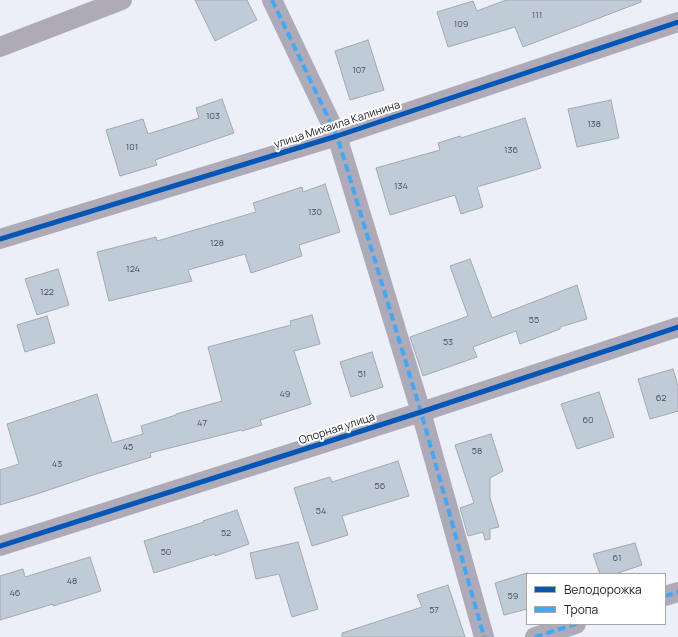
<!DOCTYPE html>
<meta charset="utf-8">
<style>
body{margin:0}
#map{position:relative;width:678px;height:637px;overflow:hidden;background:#eceff8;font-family:Manrope,sans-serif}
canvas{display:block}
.legend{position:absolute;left:526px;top:573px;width:140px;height:52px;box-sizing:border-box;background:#fff;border:1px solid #a7a7aa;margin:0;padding:5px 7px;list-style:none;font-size:12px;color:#22242a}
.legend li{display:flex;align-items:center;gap:8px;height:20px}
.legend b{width:20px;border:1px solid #a7a7aa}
</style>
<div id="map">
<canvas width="678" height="637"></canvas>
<ul class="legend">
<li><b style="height:5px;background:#0057b8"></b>Велодорожка</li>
<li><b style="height:5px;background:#3fa9f5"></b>Тропа</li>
</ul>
</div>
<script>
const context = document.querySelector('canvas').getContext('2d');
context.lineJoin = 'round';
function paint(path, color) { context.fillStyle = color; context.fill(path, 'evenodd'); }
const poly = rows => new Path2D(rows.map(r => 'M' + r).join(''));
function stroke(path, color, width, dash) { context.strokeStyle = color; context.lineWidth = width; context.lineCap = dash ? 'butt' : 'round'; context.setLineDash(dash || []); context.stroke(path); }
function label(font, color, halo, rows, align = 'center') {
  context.font = font + ' Manrope,sans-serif'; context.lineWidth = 4; context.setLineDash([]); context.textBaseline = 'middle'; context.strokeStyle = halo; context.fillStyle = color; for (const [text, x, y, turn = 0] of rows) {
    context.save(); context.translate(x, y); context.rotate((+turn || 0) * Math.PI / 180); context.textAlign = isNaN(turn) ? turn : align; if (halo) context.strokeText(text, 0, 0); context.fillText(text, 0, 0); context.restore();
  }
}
const building = poly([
 [195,0,247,0,257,20,215,41,195,0],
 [506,0,641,0,641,2,523,47,515,27,448,47,437,12,473,1,477,11,506,0],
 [368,40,384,90,350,100,335,51,368,40],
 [222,99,234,133,155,160,157,165,120,176,106,130,143,119,148,134,199,118,196,108,222,99],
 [611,100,619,138,577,147,568,109,611,100],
 [525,118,541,168,477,187,483,207,461,214,455,195,390,215,376,168,440,150,438,143,460,136,461,138,525,118],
 [325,184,340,232,299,245,302,256,251,273,245,254,188,270,192,281,109,301,97,252,156,237,157,241,256,212,253,203,302,187,303,192,325,184],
 [470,259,492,318,577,285,587,319,560,327,560,329,520,344,516,331,473,347,477,357,423,376,410,337,468,316,450,266,470,259],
 [58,269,69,305,37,315,25,279,58,269],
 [312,315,320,344,294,351,311,404,260,420,262,425,242,431,241,430,150,453,151,457,96,474,40,493,0,505,0,470,19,464,7,424,97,394,112,443,143,434,141,426,176,415,176,414,222,401,208,347,291,325,290,321,312,315],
 [47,316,55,343,25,352,17,325,47,316],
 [372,352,383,387,351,397,340,362,372,352],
 [673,369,678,386,678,411,650,419,638,379,673,369],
 [599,392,614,437,577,449,561,404,599,392],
 [491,434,503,471,490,478,490,498,499,527,490,529,490,539,485,540,483,532,468,536,460,508,474,503,455,445,491,434],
 [398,461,409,496,342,516,348,535,312,546,294,488,330,477,332,482,398,461],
 [237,510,249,544,215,556,215,554,154,573,144,541,204,522,203,521,237,510],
 [298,542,318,609,292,617,279,574,256,579,250,553,298,542],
 [635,543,642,565,615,574,600,574,593,554,635,543],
 [90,557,101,591,53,606,53,604,0,620,0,576,23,569,25,577,90,557],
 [527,573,527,609,504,615,495,583,527,573],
 [448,585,465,637,342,637,342,633,422,607,417,595,448,585]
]);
paint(building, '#bfccd8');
stroke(building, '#a4a8ae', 1);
stroke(poly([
 [272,0,337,136,421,412,484,637],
 [0,47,122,0],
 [0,239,337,136,678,22],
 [0,546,421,412,678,327],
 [665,596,678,592],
 [535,637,576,624]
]), '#afaab8', 20);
stroke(poly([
 [272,0,337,136,421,412,484,637],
 [665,596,678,592],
 [535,637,576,624]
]), '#3fa9f5', 4, [8, 4]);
stroke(poly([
 [0,239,337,136,678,22],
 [0,546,421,412,678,327]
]), '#0057b8', 5);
label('9px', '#494e56', null, [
 ["111",537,15],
 ["109",461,24],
 ["107",359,70],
 ["103",213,116],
 ["138",594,124],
 ["101",132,147],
 ["136",511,150],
 ["134",401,186],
 ["130",315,212],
 ["128",217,243],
 ["124",133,269],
 ["122",47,292],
 ["55",534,320],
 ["53",448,342],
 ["51",362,374],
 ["49",285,394],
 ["62",661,398],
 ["60",588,420],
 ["47",202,423],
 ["45",128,447],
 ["58",477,451],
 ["43",57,464],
 ["56",380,486],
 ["54",321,511],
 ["52",226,533],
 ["50",166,552],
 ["61",617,558],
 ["48",72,581],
 ["46",15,593],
 ["59",513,596],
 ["57",434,610]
]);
label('11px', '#22242a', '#fff', [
 ["улица Михаила Калинина",337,125,-18],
 ["Опорная улица",337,429,-18]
]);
</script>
